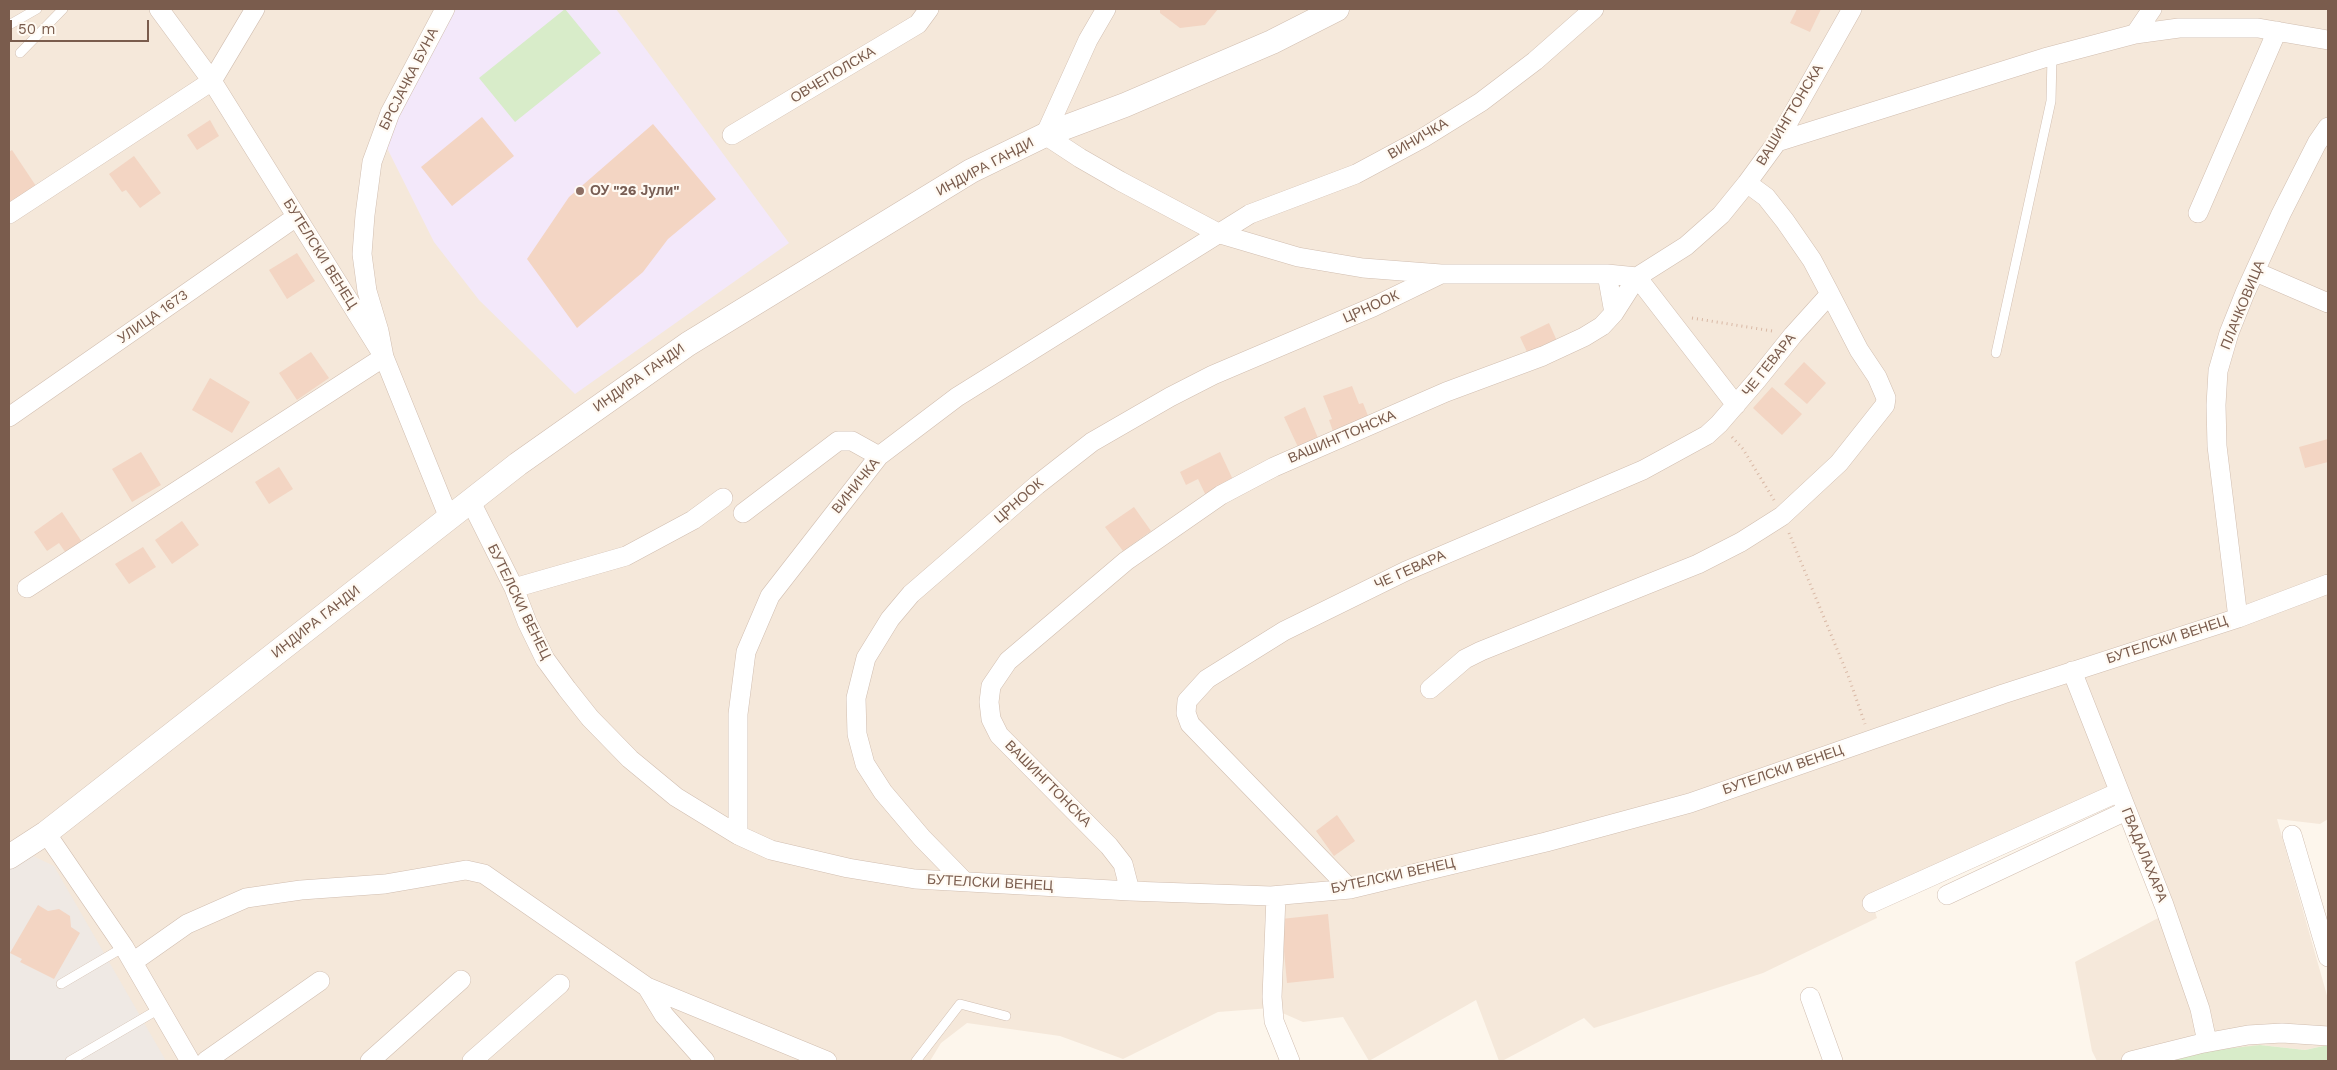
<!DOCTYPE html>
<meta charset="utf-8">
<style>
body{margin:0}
#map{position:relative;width:2337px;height:1070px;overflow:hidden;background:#fdf6ec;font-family:"Work Sans",sans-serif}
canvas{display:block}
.frame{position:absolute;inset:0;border:10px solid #7a5c4d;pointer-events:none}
.scale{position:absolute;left:10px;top:20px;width:139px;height:22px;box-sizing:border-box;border:2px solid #7a5c4d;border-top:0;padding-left:6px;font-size:15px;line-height:18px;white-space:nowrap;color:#7a5c4d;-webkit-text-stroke:4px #fffaf3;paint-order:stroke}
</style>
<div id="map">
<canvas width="2337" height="1070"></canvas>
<div class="frame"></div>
<div class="scale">50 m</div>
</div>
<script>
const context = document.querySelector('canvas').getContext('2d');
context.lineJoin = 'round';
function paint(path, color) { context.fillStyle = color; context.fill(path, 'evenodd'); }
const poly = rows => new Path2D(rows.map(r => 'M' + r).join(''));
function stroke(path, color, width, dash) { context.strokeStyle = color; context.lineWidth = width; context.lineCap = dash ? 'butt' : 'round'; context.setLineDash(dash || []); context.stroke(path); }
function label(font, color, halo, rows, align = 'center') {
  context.font = font + ' "Work Sans",sans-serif'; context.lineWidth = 4.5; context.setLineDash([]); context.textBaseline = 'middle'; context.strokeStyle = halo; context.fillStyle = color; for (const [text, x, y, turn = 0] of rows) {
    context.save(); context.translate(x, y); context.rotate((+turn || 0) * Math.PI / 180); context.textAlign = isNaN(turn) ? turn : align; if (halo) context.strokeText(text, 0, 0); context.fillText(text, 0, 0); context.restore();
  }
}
paint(poly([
 [9,9,2328,9,2328,819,2320,824,2277,819,2328,999,2328,1045,2305,1050,2260,1045,2167,1061,2097,1061,2092,1051,2075,962,2160,917,2114,798,1870,896,1877,918,1763,973,1594,1028,1584,1018,1502,1061,1499,1061,1476,1000,1369,1061,1343,1017,1303,1022,1271,1008,1218,1012,1123,1059,1060,1036,967,1023,941,1043,930,1061,9,1061]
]), '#f5e8da');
paint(poly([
 [29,854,54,866,166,1061,9,1061,9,866]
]), '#efe9e4');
paint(poly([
 [456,9,616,9,789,243,575,394,479,300,434,242,383,140,436,37]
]), '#f3e8fa');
paint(poly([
 [565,9,601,53,515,122,479,78],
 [2260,1045,2305,1050,2328,1045,2328,1061,2167,1061,2207,1051]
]), '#d8ecc9');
paint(poly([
 [1160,9,1218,9,1205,25,1180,28,1160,13],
 [1797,9,1821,9,1810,32,1790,23],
 [482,117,514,156,452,206,421,167],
 [210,120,219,136,197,150,187,135],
 [653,124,716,199,668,239,643,272,577,328,527,259,569,197],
 [12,150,36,186,9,204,9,152],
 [134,156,161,193,140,208,126,190,122,192,109,174],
 [297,253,315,281,287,299,269,270],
 [1549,323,1557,341,1528,354,1520,337],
 [311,352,329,378,297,400,279,373],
 [1804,362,1826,383,1807,404,1784,384],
 [210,378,250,402,232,433,192,410],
 [1352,386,1359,404,1363,403,1370,421,1334,434,1329,420,1332,419,1323,396],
 [1772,387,1802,414,1782,435,1753,408],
 [1305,407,1318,438,1298,447,1284,417],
 [2328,439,2328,462,2305,468,2299,447],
 [141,452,161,485,132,502,112,469],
 [1220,452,1235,484,1207,498,1198,479,1186,485,1180,472],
 [279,467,293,489,269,504,255,482],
 [1134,507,1151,531,1123,551,1105,527],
 [62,512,86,548,70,559,59,543,47,551,34,532],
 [182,521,199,545,172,564,155,540],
 [143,547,156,567,129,584,115,564],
 [1337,815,1355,841,1334,856,1316,831],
 [38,905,48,911,59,909,70,916,71,927,80,933,54,979,20,962,22,959,10,953],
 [1328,914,1334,978,1287,983,1281,919]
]), '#f3d5c3');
const service = poly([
 [9,25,37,9],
 [20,53,63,9],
 [1996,353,2051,101,2052,56],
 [61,984,124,947],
 [70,1061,159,1009],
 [916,1061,960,1004,1006,1016]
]);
const minor = poly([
 [159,9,212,81,384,357,449,518],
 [1106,9,1088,40,1045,135,1080,158,1120,181,1220,234,1298,257,1363,268,1441,274,1607,274,1637,277],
 [2135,34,2152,9],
 [732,135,918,24,929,9],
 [1777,142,2044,58,2135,34,2179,28,2258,28,2328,40],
 [2198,213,2277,31],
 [9,214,212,81,255,9],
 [2256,272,2328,303],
 [1607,274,1614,313],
 [1637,277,1736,405],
 [9,417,296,217],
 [471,502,514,588,527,622,545,659,567,689,590,718,630,759,676,797,738,835,771,850,848,868,915,879,1130,891,1271,896,1350,889,1546,842,1690,803,2003,694,2238,618,2328,584],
 [743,513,838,441,852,441,879,456],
 [27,588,384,357,379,331,367,291,362,254,365,215,372,162,390,113,445,9],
 [514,588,626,556,693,520,723,498],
 [2238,618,2217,446,2216,405,2218,371,2229,333,2245,293,2281,214,2317,143,2328,127],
 [2072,671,2164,905,2200,1009,2207,1042],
 [1430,689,1465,659,1481,651,1698,564,1741,542,1782,516,1839,463,1885,405,1886,398,1877,377,1859,350,1830,294],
 [46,833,124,947,190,1061],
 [738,835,738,714,746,652,770,596,879,456,957,397,1250,214,1356,174,1423,138,1481,102,1535,61,1594,9],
 [2292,835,2328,957],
 [963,880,922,838,883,792,865,764,857,734,856,698,866,658,890,619,911,594,1037,485,1092,442,1170,397,1213,375,1373,307,1441,274],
 [1350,889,1190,724,1186,713,1187,701,1207,679,1284,631,1406,571,1643,470,1707,435,1719,424,1757,380,1793,335,1830,294,1812,260,1785,221,1766,197,1747,183],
 [1130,891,1123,864,1109,846,999,735,991,719,989,702,991,686,1008,661,1126,561,1221,495,1274,467,1446,392,1543,356,1584,337,1602,326,1614,313,1637,277,1686,246,1721,215,1747,183,1777,142,1852,9],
 [1947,895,2126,811],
 [1276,896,1272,997,1274,1021,1290,1061],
 [1872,903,2119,792],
 [133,962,187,924,246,898,301,890,385,884,466,870,484,874,647,987,827,1061],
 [647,987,664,1015,705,1061],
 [1810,997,1833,1061],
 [206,1061,320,981],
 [370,1061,461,980],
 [472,1061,560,984],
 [2131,1061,2199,1044,2248,1035,2282,1033,2328,1036]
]);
const tertiary = poly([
 [9,857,46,833,518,464,688,344,971,171,1045,135,1125,105,1272,42,1337,9]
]);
stroke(service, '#d1beb0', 10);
stroke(minor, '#d1beb0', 20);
stroke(tertiary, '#d1beb0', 25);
stroke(poly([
 [1692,318,1772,331],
 [1732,437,1743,449,1774,500],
 [1789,533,1849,678,1865,724]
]), '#d9b8a5', 3, [1, 4]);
stroke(service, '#fff', 9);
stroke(minor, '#fff', 19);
stroke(tertiary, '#fff', 24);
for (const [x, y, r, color] of [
 [580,191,5,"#8d6e63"]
]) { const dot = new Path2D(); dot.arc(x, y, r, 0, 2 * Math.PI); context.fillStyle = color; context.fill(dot); stroke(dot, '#fffaf3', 2); }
label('14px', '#7a5c4d', '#fffaf3', [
 ["ОВЧЕПОЛСКА",833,75,-31],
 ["БРСЈАЧКА БУНА",409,79,-63],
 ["ВАШИНГТОНСКА",1790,115,-59],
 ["ВИНИЧКА",1418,139,-30],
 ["ИНДИРА ГАНДИ",985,167,-28],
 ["БУТЕЛСКИ ВЕНЕЦ",320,254,58],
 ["ПЛАЧКОВИЦА",2243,305,-68],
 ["ЦРНООК",1371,307,-24],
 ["УЛИЦА 1673",153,317,-35],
 ["ЧЕ ГЕВАРА",1769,365,-51],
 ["ИНДИРА ГАНДИ",639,378,-35],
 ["ВАШИНГТОНСКА",1342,437,-23],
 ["ВИНИЧКА",856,486,-51],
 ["ЦРНООК",1019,501,-41],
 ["ЧЕ ГЕВАРА",1410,570,-24],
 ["БУТЕЛСКИ ВЕНЕЦ",519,602,64],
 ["ИНДИРА ГАНДИ",316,622,-38],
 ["БУТЕЛСКИ ВЕНЕЦ",2167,640,-18],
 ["БУТЕЛСКИ ВЕНЕЦ",1783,770,-19],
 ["ВАШИНГТОНСКА",1048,784,45],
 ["ГВАДАЛАХАРА",2144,855,68],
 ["БУТЕЛСКИ ВЕНЕЦ",1393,876,-12],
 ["БУТЕЛСКИ ВЕНЕЦ",990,883,3]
]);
label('bold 14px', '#785e54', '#fffaf3', [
 ["ОУ \"26 Јули\"",590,191]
], 'left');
</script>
